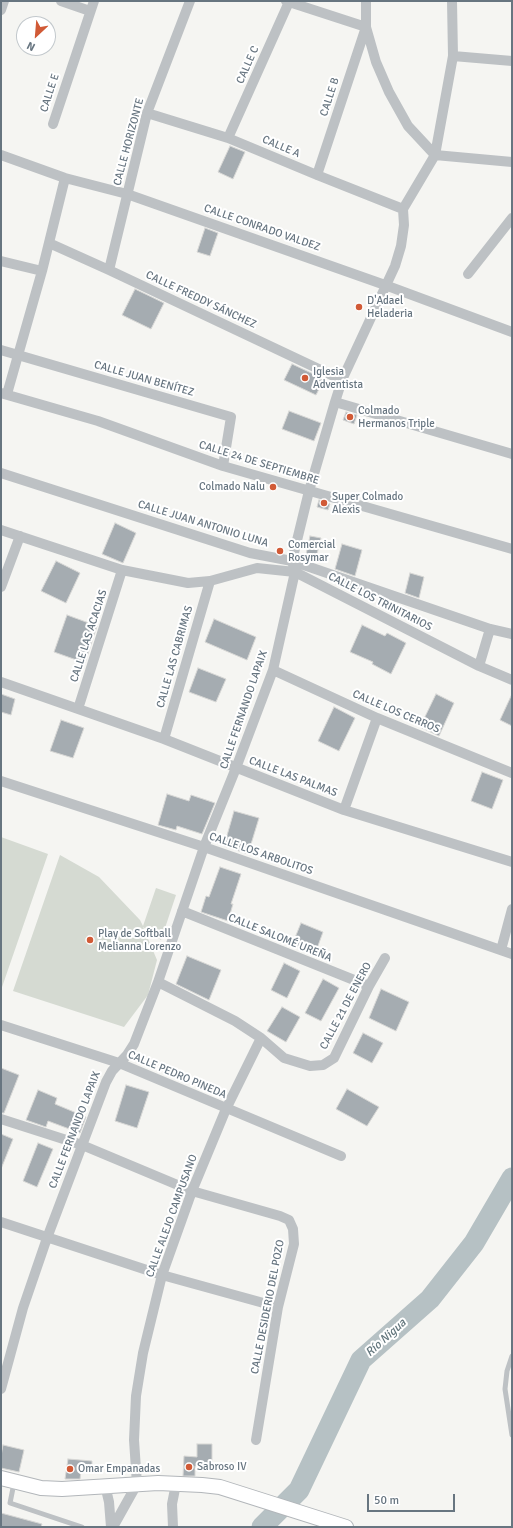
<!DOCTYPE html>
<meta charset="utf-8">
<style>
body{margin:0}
#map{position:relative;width:513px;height:1528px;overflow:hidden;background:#f5f5f2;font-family:Signika,sans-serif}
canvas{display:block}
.frame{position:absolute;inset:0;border:2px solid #677580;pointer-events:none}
.north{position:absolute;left:16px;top:16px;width:40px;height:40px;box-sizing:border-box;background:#fff;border:1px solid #c2c8cc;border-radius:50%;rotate:206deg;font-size:11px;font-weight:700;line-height:16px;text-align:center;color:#677580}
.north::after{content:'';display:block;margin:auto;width:14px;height:18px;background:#d15a36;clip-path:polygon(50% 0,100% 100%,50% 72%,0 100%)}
.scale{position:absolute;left:367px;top:1494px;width:88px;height:18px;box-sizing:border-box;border:2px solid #677580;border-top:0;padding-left:5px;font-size:12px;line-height:14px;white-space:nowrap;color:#677580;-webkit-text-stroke:3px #fff;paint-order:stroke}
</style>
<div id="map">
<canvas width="513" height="1528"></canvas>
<div class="frame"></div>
<div class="north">N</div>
<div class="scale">50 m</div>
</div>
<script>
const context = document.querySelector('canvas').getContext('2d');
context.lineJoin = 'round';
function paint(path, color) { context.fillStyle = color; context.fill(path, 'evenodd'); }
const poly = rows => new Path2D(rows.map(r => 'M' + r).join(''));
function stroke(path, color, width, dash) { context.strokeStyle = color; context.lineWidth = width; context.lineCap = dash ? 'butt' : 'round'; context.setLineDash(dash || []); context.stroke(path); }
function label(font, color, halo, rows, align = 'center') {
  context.font = font + ' Signika,sans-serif'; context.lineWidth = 4; context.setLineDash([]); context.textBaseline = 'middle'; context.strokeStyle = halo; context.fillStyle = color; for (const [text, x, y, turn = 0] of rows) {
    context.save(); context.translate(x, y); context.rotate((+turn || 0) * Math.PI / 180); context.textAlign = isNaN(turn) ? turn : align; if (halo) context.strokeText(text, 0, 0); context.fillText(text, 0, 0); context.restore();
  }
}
paint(poly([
 [1,837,48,854,1,990],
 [60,855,99,877,140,920,143,926,156,888,176,895,161,940,143,927,157,960,148,995,124,1027,13,991]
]), '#d5dad2');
stroke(poly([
 [262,1527,299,1490,361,1360,430,1299,474,1243,512,1178]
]), '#b6c1c4', 21);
const building = poly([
 [230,146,245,152,233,179,218,172,230,146],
 [205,228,218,233,210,256,197,252,205,228],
 [135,289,164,303,151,329,122,315,135,289],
 [292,364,324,379,316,395,284,380,292,364],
 [289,411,321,423,314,441,282,429,289,411],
 [346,412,357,415,354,424,343,420,346,412],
 [319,500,330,504,328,510,317,507,319,500],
 [115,523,136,533,123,563,102,554,115,523],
 [310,536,321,538,315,562,305,559,310,536],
 [342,544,362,550,355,576,335,569,342,544],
 [56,561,80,573,66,603,41,591,56,561],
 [410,573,424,577,419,598,405,593,410,573],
 [67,615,97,626,85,663,54,652,67,615],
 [214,619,256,637,247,660,205,642,214,619],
 [362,625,385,636,387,633,406,643,391,674,372,664,373,662,350,652,362,625],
 [198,668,226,679,216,702,189,692,198,668],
 [1,694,15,699,11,715,1,712,1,694],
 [436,694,454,703,439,736,420,727,436,694],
 [512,694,512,726,500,720,512,694],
 [334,707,355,718,339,751,318,741,334,707],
 [61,720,84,728,73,758,50,751,61,720],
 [482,772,503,780,492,809,471,801,482,772],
 [167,794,189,801,191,795,215,803,202,834,177,826,176,830,158,825,167,794],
 [234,811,259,818,248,854,224,846,234,811],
 [220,867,241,874,231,904,233,904,228,921,201,912,206,896,209,897,220,867],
 [301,923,323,932,315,954,292,945,301,923],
 [187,956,221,970,209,1000,176,984,187,956],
 [284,963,300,971,287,998,271,990,284,963],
 [323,979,339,988,321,1021,305,1013,323,979],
 [381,989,409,1002,396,1031,369,1018,381,989],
 [282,1007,300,1017,286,1042,267,1031,282,1007],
 [363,1033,383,1043,372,1063,353,1053,363,1033],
 [1,1068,19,1075,4,1113,1,1113,1,1068],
 [126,1085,149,1092,137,1128,115,1121,126,1085],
 [347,1089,379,1107,367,1126,336,1109,347,1089],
 [38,1090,57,1098,55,1104,86,1117,80,1133,48,1121,46,1127,26,1120,38,1090],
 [1,1134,13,1139,1,1169,1,1134],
 [38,1143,53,1149,37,1187,23,1181,38,1143],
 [197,1444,212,1444,212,1466,195,1466,195,1476,183,1476,184,1456,197,1457,197,1444],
 [3,1445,24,1450,19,1472,1,1468,1,1456,3,1445],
 [68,1459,92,1461,92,1471,81,1471,80,1479,65,1479,68,1459],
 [1,1513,42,1524,41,1527,1,1527,1,1513]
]);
paint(building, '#a5acb1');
stroke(building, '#d7d7d5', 1);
const secondary = poly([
 [1,1478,41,1488,62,1489,158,1483,202,1485,220,1487,346,1527]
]);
stroke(secondary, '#b2b6ba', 16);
stroke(poly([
 [512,1356,507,1371,505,1389,512,1435],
 [14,1483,10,1503,82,1527]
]), '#bdc1c4', 5);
stroke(poly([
 [61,1,90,11],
 [286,1,366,27,317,175],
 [366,1,366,27,376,62,389,92,408,126,435,155,512,162],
 [1,10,4,1],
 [453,56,512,61],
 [147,113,228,138,317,175,403,209],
 [53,124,94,1],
 [228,138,289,2],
 [1,155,65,178,127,194,385,285,512,332],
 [49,243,109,270,342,380],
 [1,261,42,271],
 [109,270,147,113,190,1],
 [468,274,512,218],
 [1,350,231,417,223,466],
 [1,393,98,421,223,466,512,549],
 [7,394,42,271,65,178],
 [335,402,512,454],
 [1,473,250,553,292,561,490,629,512,634],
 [1,530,122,570,188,583,210,581,257,568,295,572,479,666,512,680],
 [1,587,20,536],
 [479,666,490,629],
 [273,670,377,718,512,773],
 [1,682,164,739,344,810,512,862],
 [78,709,122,570],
 [164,739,210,581],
 [1,781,204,847,512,954],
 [344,810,377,718],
 [182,911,369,986],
 [501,950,512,909],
 [158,982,235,1021,261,1038,284,1058,310,1066,323,1065,334,1058,369,986,385,958],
 [1,1025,119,1063,341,1156],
 [1,1119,82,1145,192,1191,280,1216,289,1220,293,1229,294,1244,278,1307,256,1440],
 [1,1222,162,1275,278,1307],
 [1,1389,23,1308,47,1238,106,1082,112,1071,127,1055,134,1044,158,982,204,847,236,768,273,670,295,572,292,561,309,491,335,402,342,380,395,266,401,246,404,225,403,209,435,155,453,56,452,1],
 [105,1485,109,1502,111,1527],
 [113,1527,137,1484,134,1440,136,1396,143,1353,162,1275,192,1191,226,1109,261,1038],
 [173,1527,172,1504,176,1484]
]), '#bdc1c4', 10);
stroke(secondary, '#fff', 14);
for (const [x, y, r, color] of [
 [359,307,4,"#d15a36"],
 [305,378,4,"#d15a36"],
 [350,417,4,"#d15a36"],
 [273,487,4,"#d15a36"],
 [324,503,4,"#d15a36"],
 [280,551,4,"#d15a36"],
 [90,940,4,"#d15a36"],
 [189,1467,4,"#d15a36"],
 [70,1469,4,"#d15a36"]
]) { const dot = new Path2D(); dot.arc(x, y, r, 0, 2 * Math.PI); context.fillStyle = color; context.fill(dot); stroke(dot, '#fff', 1.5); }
label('11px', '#677580', '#fff', [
 ["CALLE C",248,65,-66],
 ["CALLE E",50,93,-72],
 ["CALLE B",330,97,-72],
 ["CALLE HORIZONTE",129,142,-75],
 ["CALLE A",281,147,23],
 ["CALLE CONRADO VALDEZ",262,228,19],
 ["CALLE FREDDY SÁNCHEZ",201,300,25],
 ["CALLE JUAN BENÍTEZ",144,379,16],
 ["CALLE 24 DE SEPTIEMBRE",259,463,17],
 ["CALLE JUAN ANTONIO LUNA",203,524,17],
 ["CALLE LOS TRINITARIOS",380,602,27],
 ["CALLE LAS ACACIAS",89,636,-72],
 ["CALLE LAS CABRIMAS",175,657,-74],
 ["CALLE FERNANDO LAPAIX",244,710,-71],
 ["CALLE LOS CERROS",396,712,23],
 ["CALLE LAS PALMAS",293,777,21],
 ["CALLE LOS ARBOLITOS",261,854,19],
 ["CALLE SALOMÉ UREÑA",280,938,22],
 ["CALLE 21 DE ENERO",346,1006,-62],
 ["CALLE PEDRO PINEDA",177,1075,23],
 ["CALLE FERNANDO LAPAIX",75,1130,-69],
 ["CALLE ALEJO CAMPUSANO",172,1216,-70],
 ["CALLE DESIDERIO DEL POZO",268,1307,-79]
]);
label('11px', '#677580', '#fff', [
 ["D'Adael",367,301],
 ["Heladeria",367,314],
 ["Iglesia",313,372],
 ["Adventista",313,385],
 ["Colmado",358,411],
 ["Hermanos Triple",358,424],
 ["Colmado Nalu",265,487,"right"],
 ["Super Colmado",332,497],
 ["Alexis",332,510],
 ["Comercial",288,545],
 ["Rosymar",288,558],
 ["Play de Softball",98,934],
 ["Melianna Lorenzo",98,947],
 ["Sabroso IV",197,1467],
 ["Omar Empanadas",78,1469]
], 'left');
label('italic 12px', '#63767d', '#fff', [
 ["Río Nigua",386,1338,-42]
]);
</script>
